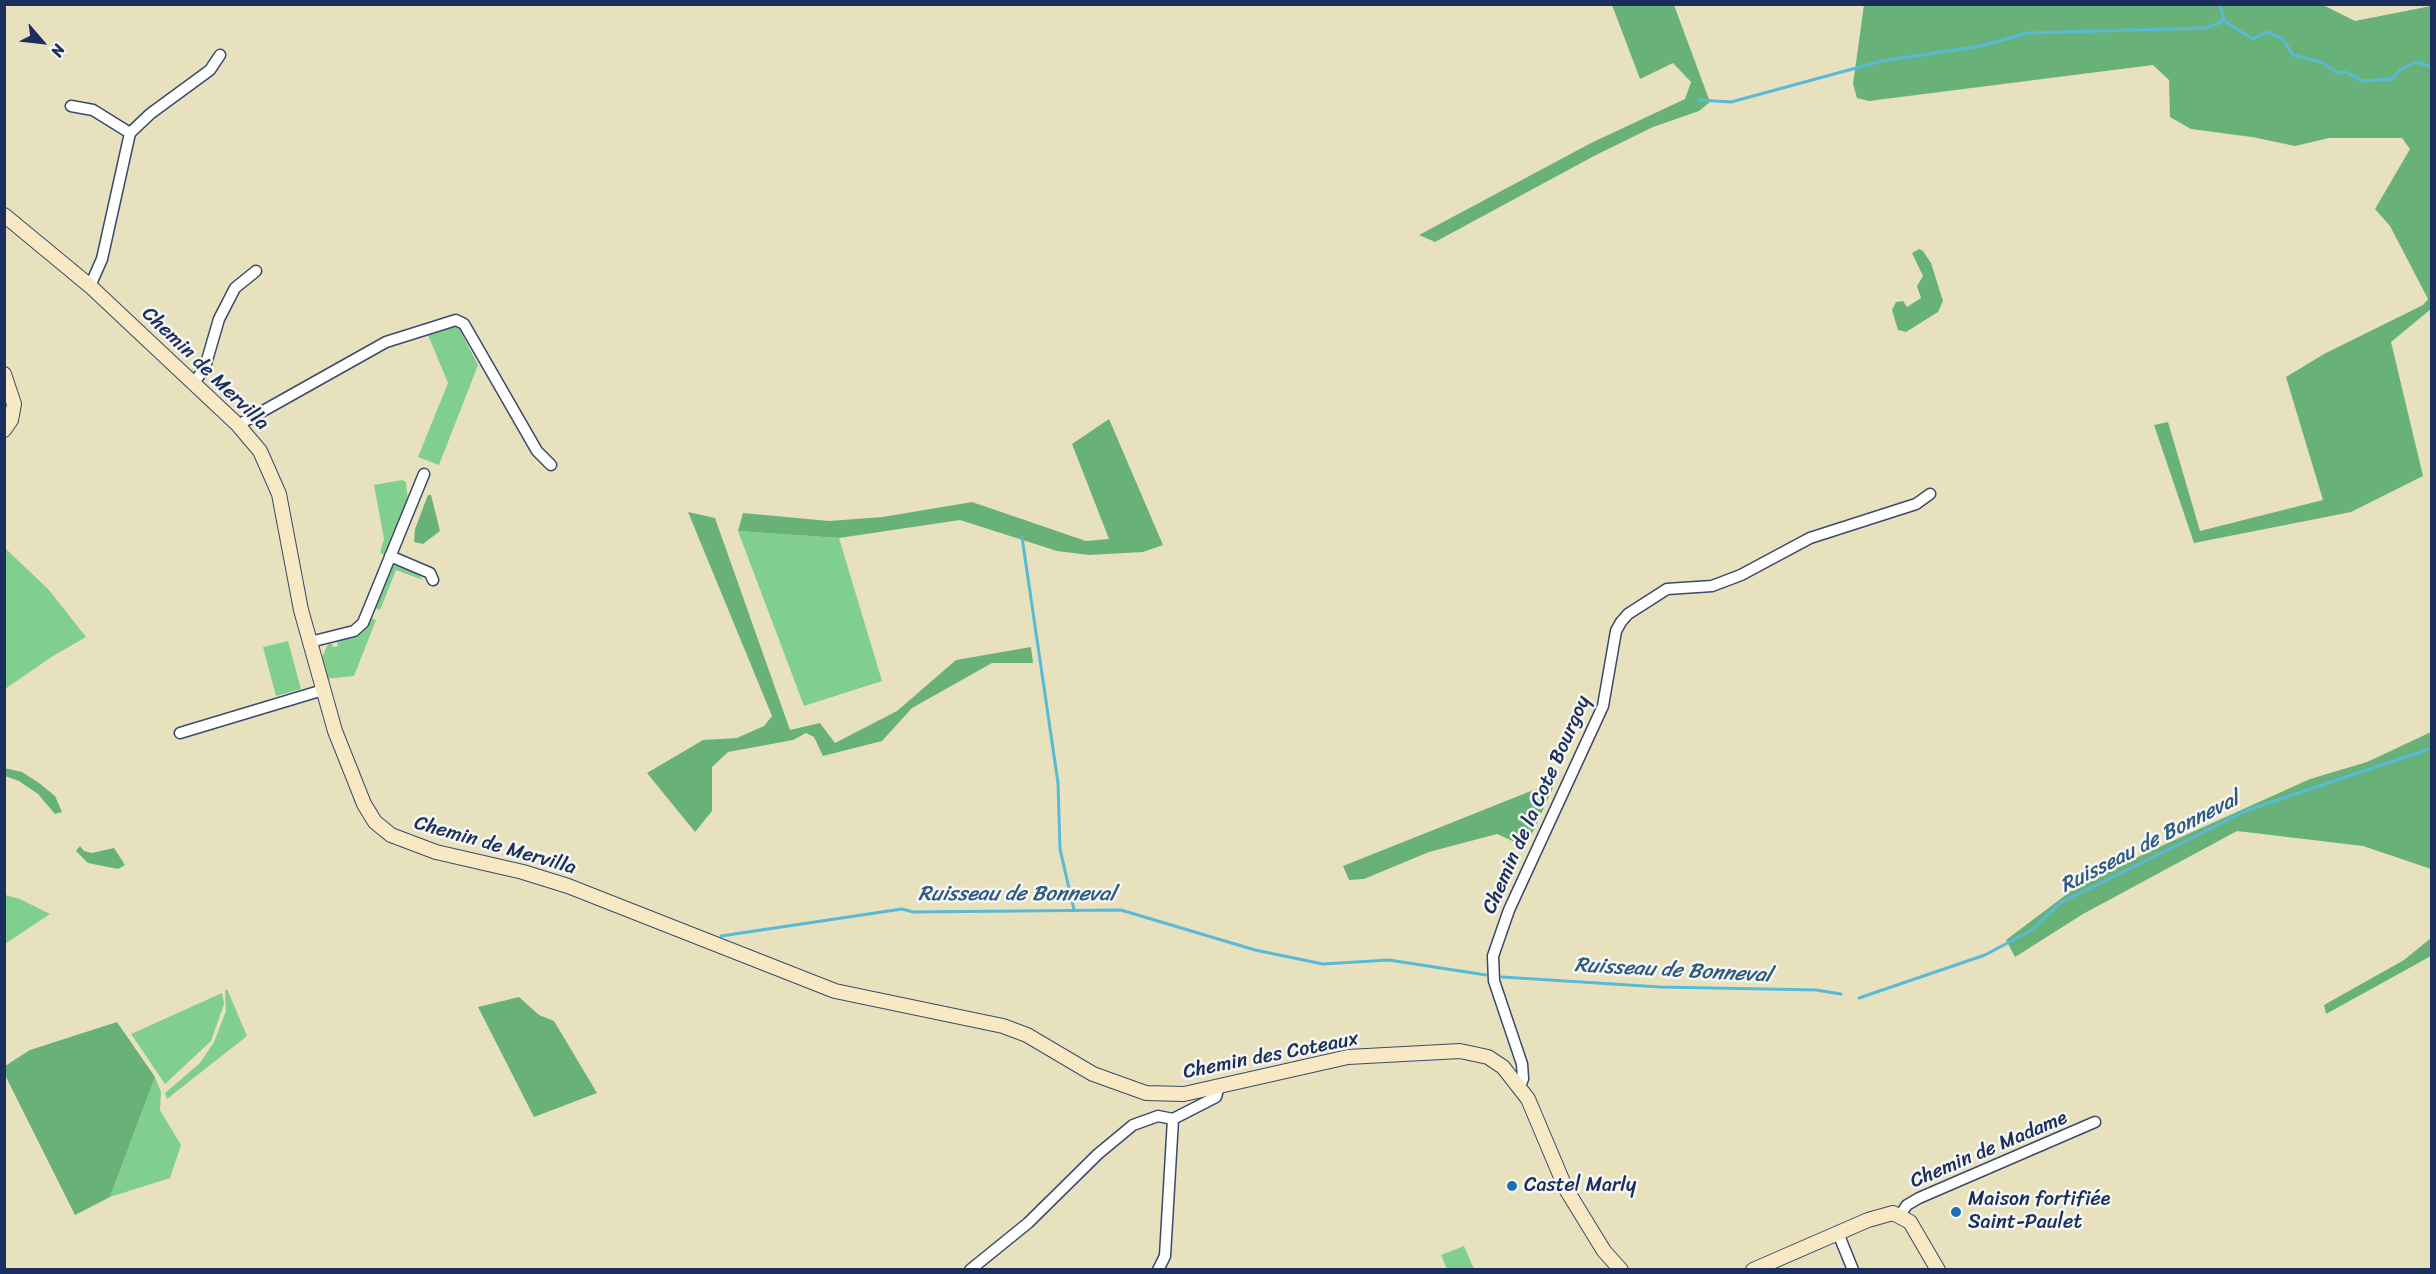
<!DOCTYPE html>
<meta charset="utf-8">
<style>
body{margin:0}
#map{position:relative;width:2436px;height:1274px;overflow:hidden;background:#e8e1be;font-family:Sriracha,sans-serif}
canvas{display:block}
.frame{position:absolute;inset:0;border:6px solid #1b2f5e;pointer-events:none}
.north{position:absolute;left:12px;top:12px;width:60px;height:60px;-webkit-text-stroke:4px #f6f6f2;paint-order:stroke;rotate:118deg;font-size:16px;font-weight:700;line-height:24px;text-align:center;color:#1b2f5e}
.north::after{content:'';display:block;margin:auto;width:21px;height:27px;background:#1b2f5e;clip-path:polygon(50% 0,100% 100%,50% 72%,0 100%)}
</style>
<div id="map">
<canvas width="2436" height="1274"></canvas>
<div class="frame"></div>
<div class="north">N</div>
</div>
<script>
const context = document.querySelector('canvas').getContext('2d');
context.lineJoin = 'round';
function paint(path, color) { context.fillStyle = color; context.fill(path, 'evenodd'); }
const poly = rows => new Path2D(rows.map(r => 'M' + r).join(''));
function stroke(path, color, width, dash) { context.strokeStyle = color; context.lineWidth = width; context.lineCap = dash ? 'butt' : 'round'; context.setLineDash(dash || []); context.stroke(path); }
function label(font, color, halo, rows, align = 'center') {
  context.font = font + ' Sriracha,sans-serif'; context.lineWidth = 5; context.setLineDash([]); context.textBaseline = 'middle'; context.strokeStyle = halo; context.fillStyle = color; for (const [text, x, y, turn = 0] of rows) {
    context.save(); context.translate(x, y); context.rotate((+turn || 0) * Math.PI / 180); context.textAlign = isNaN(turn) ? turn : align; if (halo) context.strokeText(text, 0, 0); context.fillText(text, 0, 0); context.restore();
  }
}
paint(poly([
 [455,323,463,327,460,330,478,365,439,465,418,457,448,383,426,330],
 [402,480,406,482,408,502,386,555,380,553,384,539,374,485],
 [738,531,839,538,882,681,804,706],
 [4,547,49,590,86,637,53,656,5,689],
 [399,563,414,569,423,580,396,570,380,610,375,608,392,566],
 [371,618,376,620,354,676,325,679,321,660,326,648,328,644,332,644,333,647,338,646,337,642,362,633],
 [288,641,301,689,276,696,263,647],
 [5,895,20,899,50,914,5,944],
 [227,989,247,1036,167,1099,165,1093,200,1063,214,1042,226,1011,225,991],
 [222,993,224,1004,211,1041,165,1084,131,1034],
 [155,1077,161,1092,160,1110,181,1145,170,1178,110,1197],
 [1464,1246,1474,1269,1447,1269,1441,1255]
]), '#81cf8f');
paint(poly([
 [2321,4,2355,21,2431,6,2431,309,2391,342,2423,476,2351,512,2194,543,2154,425,2168,422,2200,531,2323,500,2286,377,2324,354,2423,305,2428,299,2390,226,2375,209,2410,149,2402,138,2329,138,2295,146,2252,137,2191,129,2170,117,2169,80,2153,65,1869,101,1857,98,1853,84,1864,5],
 [1612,5,1674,5,1710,102,1699,111,1653,127,1594,156,1435,242,1419,235,1591,143,1685,99,1691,82,1673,63,1640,79],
 [1919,249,1923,251,1931,263,1943,301,1938,312,1906,332,1898,330,1892,310,1896,302,1903,301,1907,307,1921,298,1917,286,1923,276,1912,253],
 [1109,419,1163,545,1143,552,1089,555,1057,551,960,520,839,538,738,531,743,513,829,521,883,517,972,502,1086,541,1109,539,1072,444],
 [428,495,431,495,440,531,423,544,414,542,415,529],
 [688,512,715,518,790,730,820,723,835,743,897,711,956,660,1031,647,1033,663,992,663,912,708,882,741,823,756,814,737,806,733,793,740,728,752,712,767,712,811,695,832,647,773,703,740,737,738,764,726,772,716],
 [2431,732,2431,869,2363,846,2237,831,2083,914,2015,957,2006,940,2071,891,2148,852,2310,779,2367,762],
 [4,768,22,772,39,783,55,796,62,812,55,814,38,794,19,781,5,776],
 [1556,781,1526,847,1497,834,1429,852,1364,879,1349,880,1343,866],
 [80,846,84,851,92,853,114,848,125,865,118,869,88,863,76,851],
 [2431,938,2431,956,2326,1014,2324,1005,2404,960],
 [519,997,539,1015,554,1021,597,1093,534,1117,478,1007],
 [117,1022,155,1077,110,1197,75,1215,5,1075,5,1066,30,1050]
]), '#68b27a');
stroke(poly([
 [2220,4,2224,21,2253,39,2266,32,2283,39,2293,55,2321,62,2338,73,2346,72,2362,81,2392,79,2401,69,2417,62,2432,67],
 [1699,100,1731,102,1882,61,1981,46,2028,33,2206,28,2224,21],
 [1022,537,1058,783,1060,849,1074,910],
 [721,936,902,909,913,912,1121,910,1255,950,1323,964,1389,960,1486,975],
 [1502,977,1660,987,1816,990,1841,994],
 [1859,998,1985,955,2030,931,2062,902,2248,810,2432,748]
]), '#58bad6', 3);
const street = poly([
 [71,106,93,110,130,133],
 [90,286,102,259,130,133,150,114,210,70,220,55],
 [194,383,205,367,219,319,235,288,256,271],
 [238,425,386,342,456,320,464,324,537,451,551,465],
 [390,556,430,573,433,580],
 [310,642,354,631,363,623,424,474],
 [180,733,323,690],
 [1520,1086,1523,1079,1522,1064,1494,981,1493,956,1509,910,1603,706,1616,631,1621,622,1628,614,1667,589,1712,586,1741,575,1810,538,1916,504,1930,494],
 [1900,1215,1907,1205,1919,1198,2095,1122],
 [1838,1233,1853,1270],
 [970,1270,1028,1223,1098,1154,1133,1125,1158,1116,1173,1119,1216,1097,1219,1086],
 [1158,1270,1165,1256,1173,1119]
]);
const secondary = poly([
 [4,215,90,286,238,425,260,451,279,494,301,610,335,731,364,804,375,822,391,835,436,852,523,872,568,886,835,991,1003,1026,1027,1035,1093,1074,1146,1093,1184,1094,1348,1057,1460,1051,1488,1057,1503,1067,1528,1099,1566,1189,1604,1251,1621,1270],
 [4,374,14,404,11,420,4,430],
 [1753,1270,1868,1220,1893,1213,1910,1222,1938,1270]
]);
stroke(street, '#3a4a6c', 13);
stroke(secondary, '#3a4a6c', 16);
stroke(street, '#fff', 10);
stroke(secondary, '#f8e8c3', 14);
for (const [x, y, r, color] of [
 [1512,1186,6,"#1f6fb2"],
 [1956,1212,6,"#1f6fb2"]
]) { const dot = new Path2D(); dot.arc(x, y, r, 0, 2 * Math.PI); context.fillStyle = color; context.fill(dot); stroke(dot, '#f6f6f2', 2); }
label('20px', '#1b2f5e', '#f6f6f2', [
 ["Chemin de Mervilla",205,369,44],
 ["Chemin de la Cote Bourgoy",1537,805,-66],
 ["Chemin de Mervilla",495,846,16],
 ["Chemin des Coteaux",1271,1056,-11],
 ["Chemin de Madame",1989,1150,-23]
]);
label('20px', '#1b2f5e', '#f6f6f2', [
 ["Castel Marly",1524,1186],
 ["Maison fortifiée",1968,1200],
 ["Saint-Paulet",1968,1223]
], 'left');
label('italic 21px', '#2d5982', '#f6f6f2', [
 ["Ruisseau de Bonneval",2150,843,-27],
 ["Ruisseau de Bonneval",1017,895],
 ["Ruisseau de Bonneval",1673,971,3]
]);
</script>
